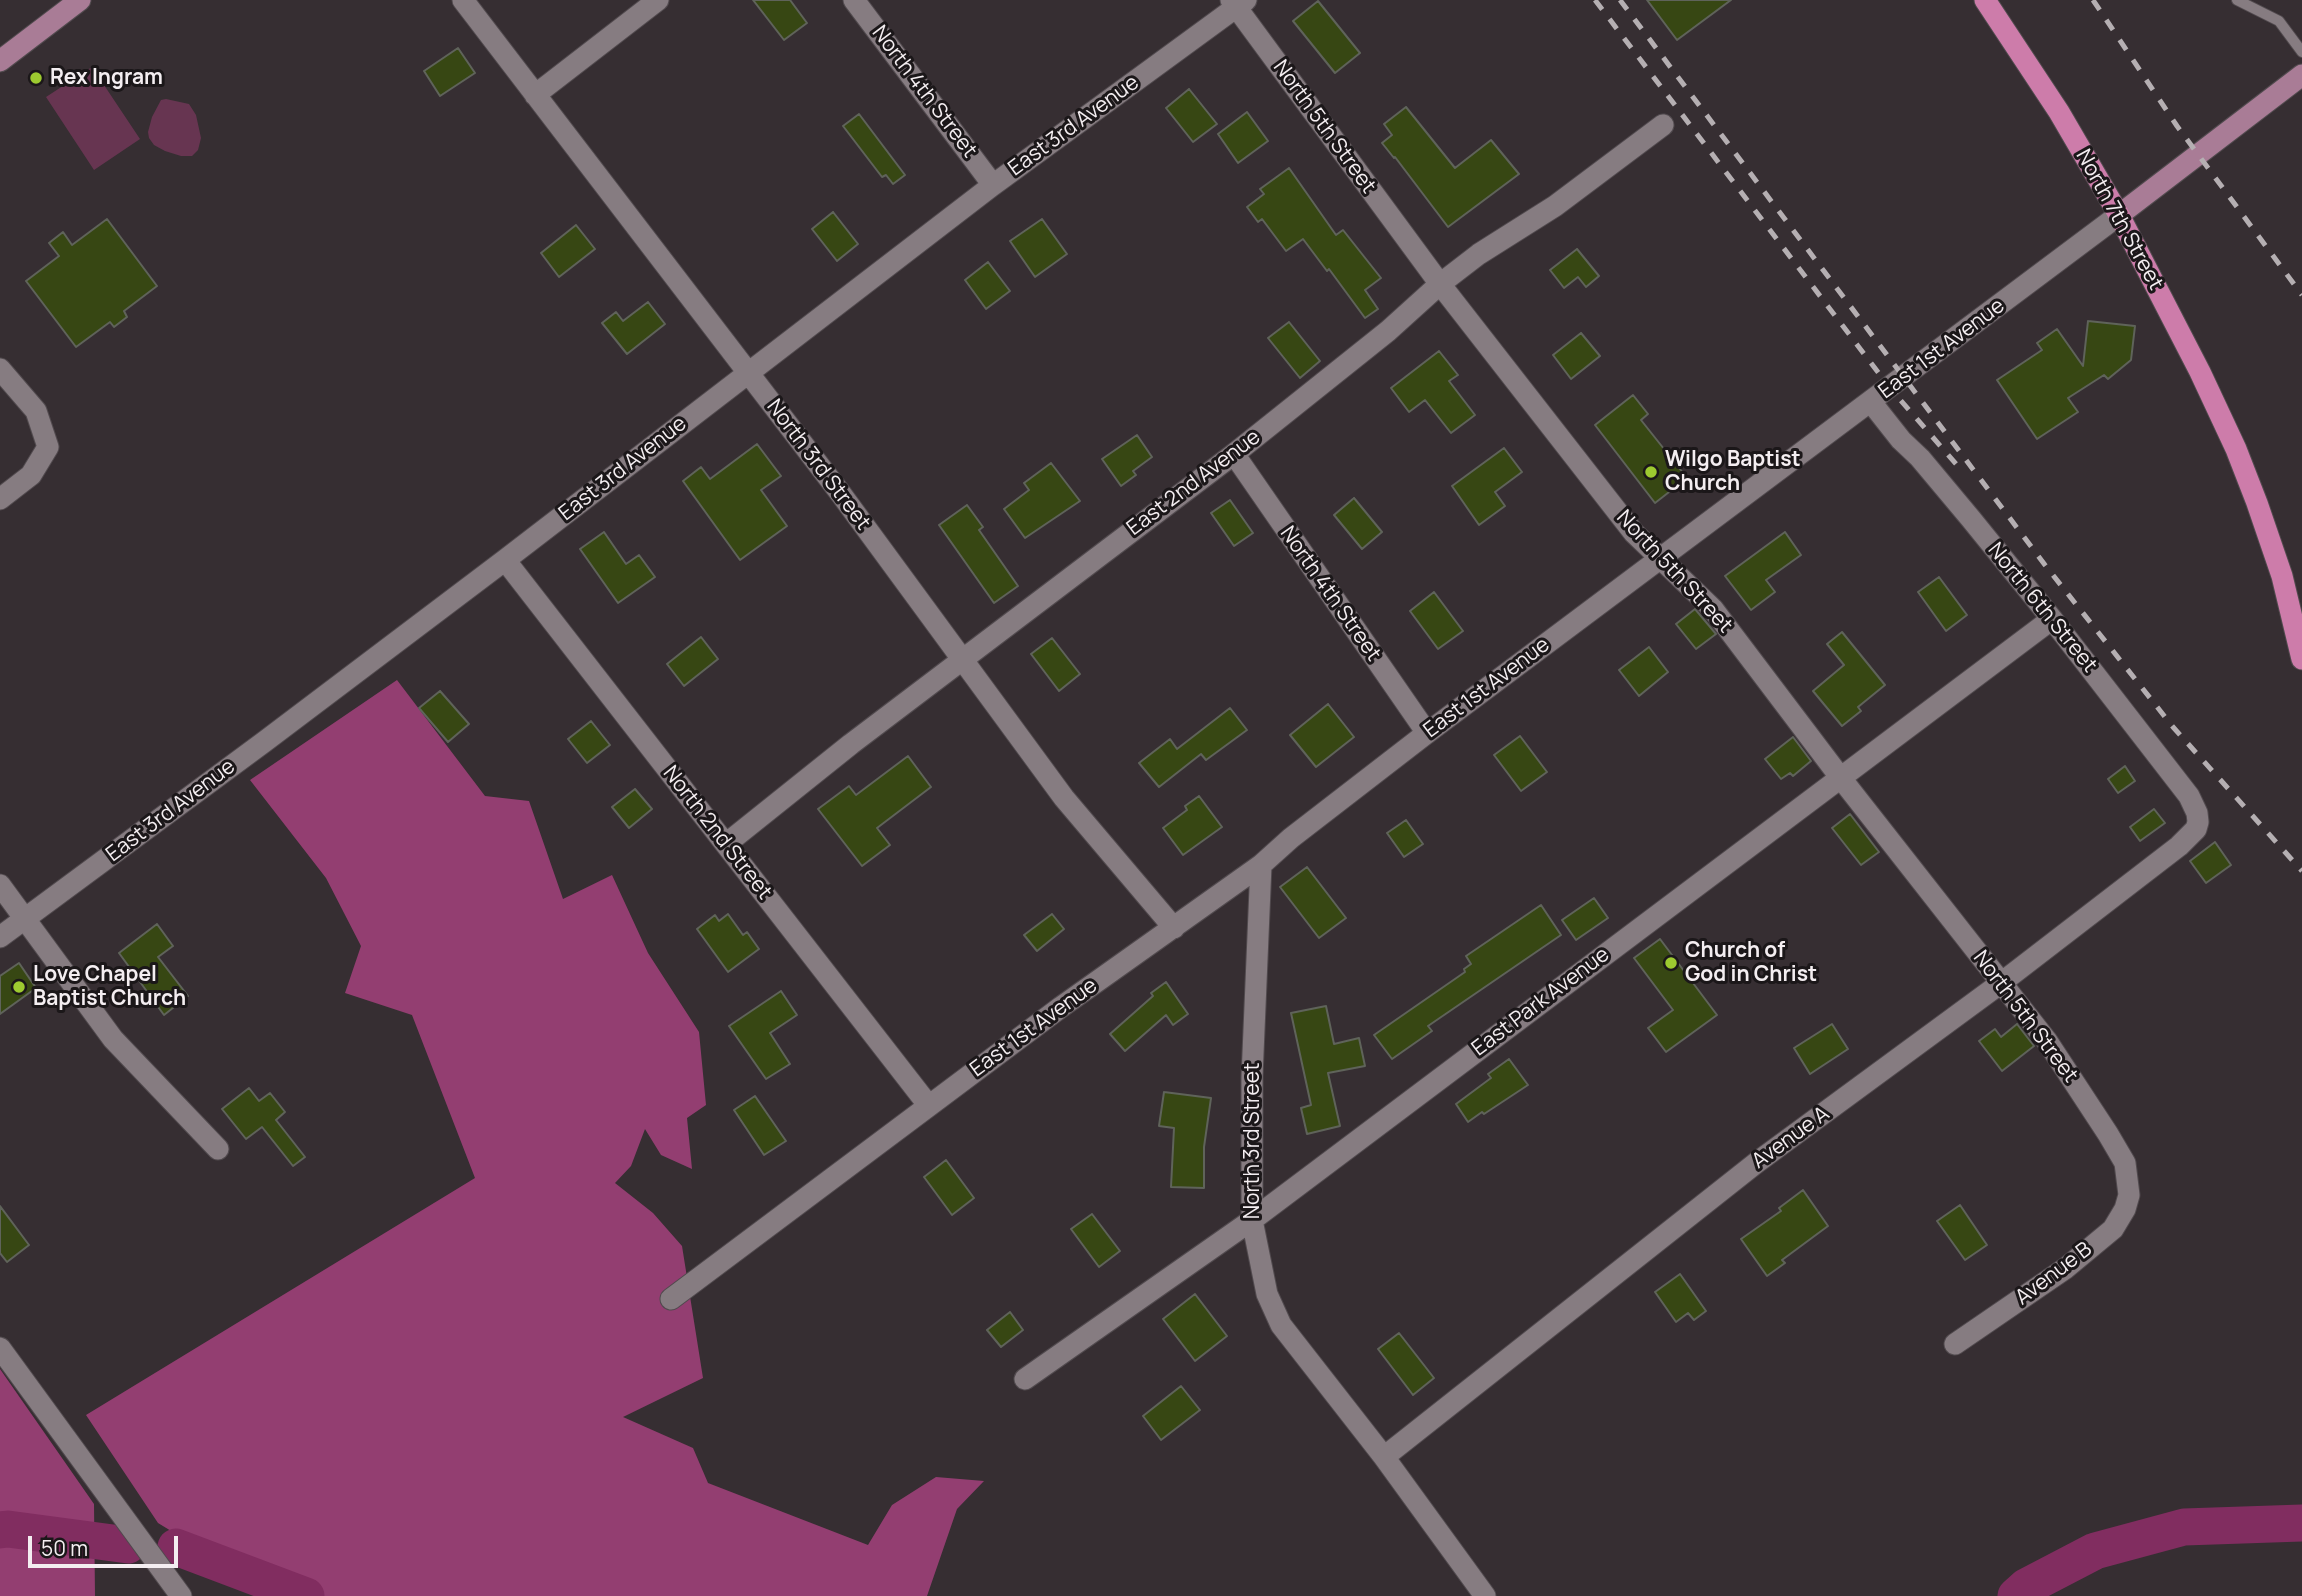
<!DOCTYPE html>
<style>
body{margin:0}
#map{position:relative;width:2302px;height:1596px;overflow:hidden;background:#362e32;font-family:Manrope,sans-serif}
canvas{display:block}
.scale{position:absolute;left:28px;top:1536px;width:150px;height:32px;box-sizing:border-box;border:4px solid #f4eef1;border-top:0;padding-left:9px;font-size:21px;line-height:24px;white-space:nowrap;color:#f4eef1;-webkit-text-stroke:5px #1b1719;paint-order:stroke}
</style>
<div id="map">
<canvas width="2302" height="1596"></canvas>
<div class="scale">50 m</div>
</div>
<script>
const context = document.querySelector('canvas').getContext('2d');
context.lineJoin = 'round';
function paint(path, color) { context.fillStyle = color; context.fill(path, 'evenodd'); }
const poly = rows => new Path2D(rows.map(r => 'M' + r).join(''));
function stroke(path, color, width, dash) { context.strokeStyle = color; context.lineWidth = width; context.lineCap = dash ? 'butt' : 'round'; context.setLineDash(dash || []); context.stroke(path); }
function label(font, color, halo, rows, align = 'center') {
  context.font = font + ' Manrope,sans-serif'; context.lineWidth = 6; context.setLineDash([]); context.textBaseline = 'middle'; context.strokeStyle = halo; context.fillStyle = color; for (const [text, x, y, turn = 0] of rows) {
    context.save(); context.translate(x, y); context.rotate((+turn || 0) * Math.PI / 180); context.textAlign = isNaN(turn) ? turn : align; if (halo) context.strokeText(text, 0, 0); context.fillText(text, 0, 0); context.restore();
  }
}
paint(poly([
 [92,67,140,139,94,170,46,97],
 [166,99,189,104,196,115,201,138,198,150,192,156,181,156,165,151,154,145,149,138,148,132,152,117,161,100]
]), '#673551');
paint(poly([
 [397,680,485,796,529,801,563,899,612,875,648,953,699,1032,706,1105,687,1118,692,1169,661,1155,645,1129,631,1166,615,1183,653,1213,682,1246,703,1378,623,1417,693,1448,708,1483,868,1545,892,1505,936,1477,984,1481,957,1509,927,1596,278,1596,158,1523,86,1415,475,1178,412,1015,345,993,361,946,326,878,250,780],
 [0,1369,94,1504,95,1596,0,1596]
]), '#933e71');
stroke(poly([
 [0,1530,8,1529,128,1545],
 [176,1547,306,1596],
 [2016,1596,2026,1587,2095,1551,2184,1527,2302,1523]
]), '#812d60', 37);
const building = poly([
 [753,0,790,0,807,23,784,40,753,0],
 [1647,0,1731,0,1677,40,1647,0],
 [1318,1,1360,53,1335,73,1293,21,1318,1],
 [458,48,475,73,440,96,424,71,458,48],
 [1189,89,1217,124,1193,142,1166,108,1189,89],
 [1406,107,1455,168,1491,140,1519,174,1448,227,1395,157,1394,158,1382,143,1392,135,1384,124,1406,107],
 [1247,112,1268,141,1238,163,1218,134,1247,112],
 [859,114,905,175,893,184,886,175,882,177,843,126,859,114],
 [1289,168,1336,235,1343,230,1381,278,1365,290,1378,309,1365,318,1329,269,1327,271,1303,239,1286,251,1262,219,1258,222,1247,207,1264,194,1260,189,1289,168],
 [833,212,858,244,837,261,812,229,833,212],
 [107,219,157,286,124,311,127,317,114,327,110,322,76,347,26,281,59,256,49,243,63,232,72,245,107,219],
 [1042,219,1067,254,1035,277,1010,241,1042,219],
 [576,225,595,249,559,277,541,253,576,225],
 [1577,249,1599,276,1586,287,1578,277,1564,288,1550,270,1577,249],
 [988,262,1010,291,986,309,965,280,988,262],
 [648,302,665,324,627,354,602,323,616,312,623,321,648,302],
 [2088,321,2135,326,2131,360,2108,379,2104,375,2068,398,2078,412,2037,439,1997,380,2042,350,2037,343,2057,329,2083,366,2088,321],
 [1289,322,1320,361,1300,378,1268,338,1289,322],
 [1581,333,1600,356,1571,379,1553,355,1581,333],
 [1439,351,1458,375,1449,381,1475,415,1451,433,1425,400,1409,412,1391,388,1439,351],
 [1633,395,1648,414,1641,420,1687,478,1655,503,1595,425,1633,395],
 [1137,435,1152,457,1133,471,1136,475,1121,486,1102,459,1137,435],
 [757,444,781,476,761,490,787,526,740,560,683,481,701,467,710,479,757,444],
 [1504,448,1522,472,1495,492,1505,506,1479,525,1452,486,1504,448],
 [1051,463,1080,501,1025,538,1004,509,1029,490,1024,483,1051,463],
 [1354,498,1382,532,1362,549,1334,515,1354,498],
 [1230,500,1253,533,1234,546,1211,513,1230,500],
 [967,505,983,527,979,530,1018,586,994,603,939,525,967,505],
 [604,532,626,564,639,555,655,577,618,603,580,549,604,532],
 [1785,532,1801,555,1766,580,1775,592,1751,610,1725,576,1785,532],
 [1939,577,1967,615,1946,631,1918,592,1939,577],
 [1434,592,1463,631,1438,649,1410,611,1434,592],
 [1695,609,1716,634,1696,649,1676,624,1695,609],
 [1842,632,1885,685,1858,707,1861,711,1842,726,1813,691,1844,665,1827,644,1842,632],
 [701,637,718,659,684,686,667,664,701,637],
 [1052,638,1080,674,1059,691,1031,654,1052,638],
 [1649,647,1668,672,1639,696,1619,670,1649,647],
 [440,691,469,724,448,742,419,708,440,691],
 [1328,704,1354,737,1316,767,1290,735,1328,704],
 [1230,708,1247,730,1206,760,1201,754,1159,787,1139,763,1170,739,1177,749,1230,708],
 [591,721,610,745,587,763,568,739,591,721],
 [1520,736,1547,772,1521,791,1494,755,1520,736],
 [1793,737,1811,761,1793,776,1790,773,1781,779,1765,759,1793,737],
 [908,756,931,787,877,828,890,845,862,866,818,809,849,786,856,795,908,756],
 [2125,766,2135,781,2118,793,2108,779,2125,766],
 [635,789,652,809,629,828,612,807,635,789],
 [1199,796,1222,827,1183,855,1163,828,1187,810,1185,806,1199,796],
 [2154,809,2165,823,2140,841,2130,827,2154,809],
 [1850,814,1879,852,1861,865,1832,828,1850,814],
 [1406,820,1423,844,1404,857,1387,833,1406,820],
 [2215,842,2231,865,2206,883,2190,861,2215,842],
 [1307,867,1346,918,1319,938,1280,887,1307,867],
 [1594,898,1608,918,1576,940,1562,920,1594,898],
 [1541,905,1561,935,1428,1026,1432,1031,1392,1059,1374,1035,1465,972,1464,969,1471,964,1466,956,1541,905],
 [728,914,743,935,747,932,759,949,728,972,697,929,715,915,719,921,728,914],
 [1052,914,1064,929,1037,951,1024,935,1052,914],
 [157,924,173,946,158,957,188,996,164,1015,119,953,157,924],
 [1660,939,1717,1015,1666,1052,1648,1028,1673,1010,1634,958,1660,939],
 [19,963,36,988,0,1014,0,976,19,963],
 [1166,982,1188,1014,1173,1025,1166,1015,1125,1051,1110,1034,1153,996,1151,993,1166,982],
 [781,991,797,1015,770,1033,790,1064,766,1079,729,1026,781,991],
 [1326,1006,1334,1044,1359,1038,1365,1066,1328,1073,1340,1126,1307,1134,1301,1108,1311,1105,1291,1013,1326,1006],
 [1832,1024,1848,1049,1810,1074,1794,1048,1832,1024],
 [2017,1024,2034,1046,2002,1071,1979,1041,1995,1029,2001,1037,2017,1024],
 [1509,1059,1528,1085,1484,1114,1482,1112,1468,1122,1456,1104,1491,1078,1488,1074,1509,1059],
 [249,1088,259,1101,270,1093,285,1112,276,1120,305,1157,293,1166,262,1127,246,1139,222,1109,249,1088],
 [1164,1092,1211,1098,1204,1147,1204,1188,1171,1187,1174,1128,1159,1126,1164,1092],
 [755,1096,786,1141,764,1155,734,1110,755,1096],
 [946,1160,974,1198,952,1215,924,1177,946,1160],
 [1803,1190,1828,1226,1782,1260,1785,1263,1767,1276,1741,1239,1781,1211,1779,1208,1803,1190],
 [1960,1205,1987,1245,1965,1260,1937,1221,1960,1205],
 [0,1206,29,1245,7,1262,0,1253,0,1206],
 [1092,1214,1120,1251,1099,1267,1071,1229,1092,1214],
 [1680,1274,1706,1311,1694,1320,1688,1313,1676,1322,1655,1292,1680,1274],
 [1195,1294,1227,1336,1195,1361,1163,1319,1195,1294],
 [1010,1312,1023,1330,1001,1347,987,1330,1010,1312],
 [1399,1333,1434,1378,1413,1395,1378,1349,1399,1333],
 [1181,1386,1200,1410,1161,1440,1143,1416,1181,1386]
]);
paint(building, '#374713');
stroke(building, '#5f635a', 2);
const lane = poly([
 [2237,0,2279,21,2302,52]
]);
const street = poly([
 [463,0,841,494,1064,798,1174,928],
 [854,0,993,185],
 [1231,0,1440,284,1634,533,1713,609,1840,777,2047,1041,2108,1134,2125,1163,2129,1195,2125,1209,2113,1229,2066,1268,1955,1344],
 [535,95,658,0],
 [0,369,36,411,48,447,31,475,0,499],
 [1234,454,1427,733],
 [505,560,929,1106],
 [726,844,851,744,1234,454,1388,331,1440,284,1479,254,1555,206,1663,125],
 [1261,865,1252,1077,1252,1220,1267,1294,1281,1325,1384,1457,1485,1596],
 [0,885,113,1039,218,1149],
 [0,937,264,742,505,560,993,185,1246,0],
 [671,1299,1061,1007,1261,865,1291,838,1427,733,2119,215],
 [0,1348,181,1596],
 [1025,1379,1252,1220,2052,619],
 [1384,1457,1756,1163,2001,983,2179,846,2196,829,2198,822,2197,813,2189,796,2052,619,1971,519,1920,458,1901,440,1871,402]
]);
const secondary = poly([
 [0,61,80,0],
 [2119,215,2302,75]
]);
const primary = poly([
 [1985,0,2059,112,2119,215,2200,372,2236,449,2257,503,2282,576,2302,659]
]);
stroke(lane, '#514a4e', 12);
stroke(street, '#514a4e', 23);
stroke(secondary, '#514a4e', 23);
stroke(primary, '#514a4e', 23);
stroke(lane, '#867c81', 10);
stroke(street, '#867c81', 21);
stroke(secondary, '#a97c96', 21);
stroke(primary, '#cd7caa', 21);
stroke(poly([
 [1595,0,1890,388,1963,472],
 [1620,0,2045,565,2173,727,2302,871],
 [2093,0,2177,126,2302,295]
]), '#b5afb2', 5, [12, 12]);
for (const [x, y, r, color] of [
 [36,78,7,"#9dca30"],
 [1651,472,7,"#9dca30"],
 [1671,963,7,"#9dca30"],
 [19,987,7,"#9dca30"]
]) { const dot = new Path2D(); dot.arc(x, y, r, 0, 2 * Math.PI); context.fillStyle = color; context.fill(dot); stroke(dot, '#1b1719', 2.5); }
label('bold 21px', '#f4eef1', '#1b1719', [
 ["Rex Ingram",50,78],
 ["Wilgo Baptist",1665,460],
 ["Church",1665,484],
 ["Church of",1685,951],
 ["God in Christ",1685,975],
 ["Love Chapel",33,975],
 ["Baptist Church",33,999]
], 'left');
label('21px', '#f4eef1', '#1b1719', [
 ["North 4th Street",924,92,53],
 ["East 3rd Avenue",1074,126,-36],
 ["North 5th Street",1324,127,54],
 ["North 7th Street",2119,220,61],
 ["East 1st Avenue",1942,349,-37],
 ["North 3rd Street",818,465,53],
 ["East 3rd Avenue",623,469,-38],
 ["East 2nd Avenue",1194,483,-37],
 ["North 5th Street",1674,572,47],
 ["North 4th Street",1330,594,55],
 ["North 6th Street",2042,608,51],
 ["East 1st Avenue",1487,688,-37],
 ["East 3rd Avenue",171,811,-37],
 ["North 2nd Street",717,833,52],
 ["East Park Avenue",1541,1002,-37],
 ["North 5th Street",2025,1017,53],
 ["East 1st Avenue",1034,1028,-36],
 ["Avenue A",1791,1138,-36],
 ["North 3rd Street",1253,1141,-90],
 ["Avenue B",2054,1274,-37]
]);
</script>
